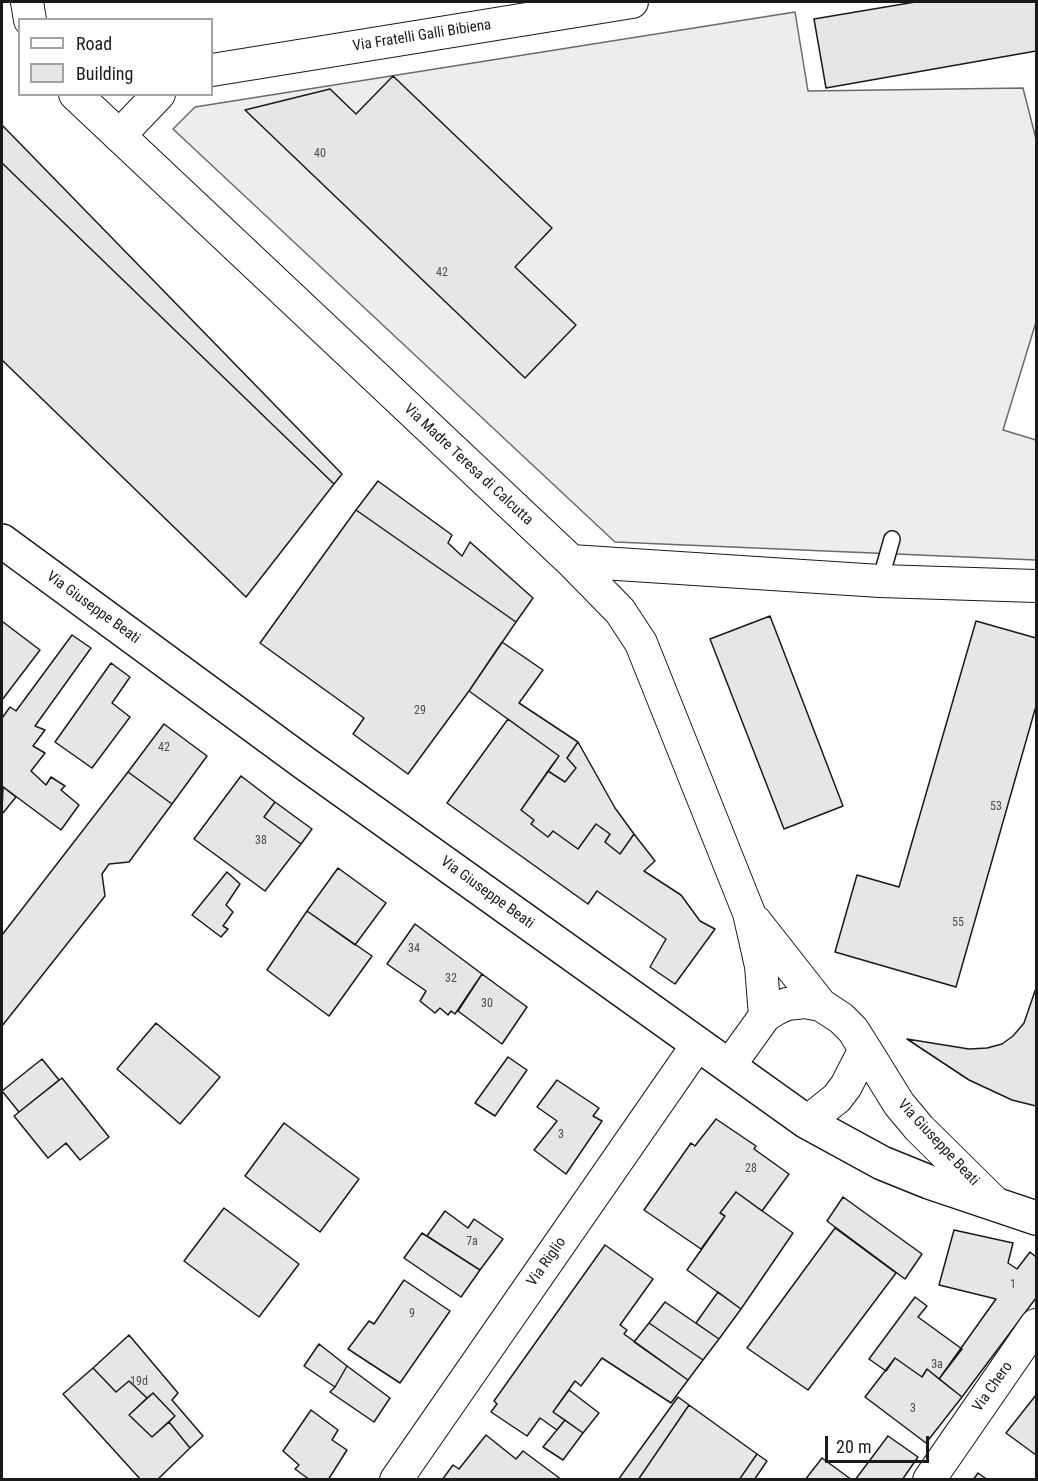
<!DOCTYPE html>
<style>
body{margin:0}
#map{position:relative;width:1038px;height:1481px;overflow:hidden;background:#fff;font-family:"Roboto Condensed",sans-serif}
canvas{display:block}
.frame{position:absolute;inset:0;border:3px solid #1a1a1a;pointer-events:none}
.legend{position:absolute;left:18px;top:18px;width:195px;height:78px;box-sizing:border-box;background:#fff;border:2px solid #a3a3a3;margin:0;padding:8px 10px;list-style:none;font-size:18px;color:#1a1a1a}
.legend li{display:flex;align-items:center;gap:12px;height:30px}
.legend b{width:30px;border:2px solid #a3a3a3}
.scale{position:absolute;left:825px;top:1436px;width:104px;height:27px;box-sizing:border-box;border:3px solid #1a1a1a;border-top:0;padding-left:8px;font-size:18px;line-height:21px;white-space:nowrap;color:#1a1a1a;-webkit-text-stroke:4px #fff;paint-order:stroke}
</style>
<div id="map">
<canvas width="1038" height="1481"></canvas>
<div class="frame"></div>
<ul class="legend">
<li><b style="height:8px;background:#fff"></b>Road</li>
<li><b style="height:16px;background:#e6e6e6"></b>Building</li>
</ul>
<div class="scale">20 m</div>
</div>
<script>
const context = document.querySelector('canvas').getContext('2d');
context.lineJoin = 'round';
function paint(path, color) { context.fillStyle = color; context.fill(path, 'evenodd'); }
const poly = rows => new Path2D(rows.map(r => 'M' + r).join(''));
function stroke(path, color, width, dash) { context.strokeStyle = color; context.lineWidth = width; context.lineCap = dash ? 'butt' : 'round'; context.setLineDash(dash || []); context.stroke(path); }
function label(font, color, halo, rows, align = 'center') {
  context.font = font + ' "Roboto Condensed",sans-serif'; context.lineWidth = 4.5; context.setLineDash([]); context.textBaseline = 'middle'; context.strokeStyle = halo; context.fillStyle = color; for (const [text, x, y, turn = 0] of rows) {
    context.save(); context.translate(x, y); context.rotate((+turn || 0) * Math.PI / 180); context.textAlign = isNaN(turn) ? turn : align; if (halo) context.strokeText(text, 0, 0); context.fillText(text, 0, 0); context.restore();
  }
}
const built = poly([
 [795,12,808,91,1023,88,1036,139,1036,322,1003,430,1036,440,1036,560,615,542,173,129,195,107,795,12]
]);
paint(built, '#ededed');
stroke(built, '#6a6a6a', 1.5);
const building = poly([
 [915,2,1036,2,1036,51,826,88,814,19,915,2],
 [393,76,552,228,515,267,576,325,525,378,245,110,330,89,356,114,393,76],
 [2,125,342,474,334,484,2,163,2,125],
 [2,163,334,484,246,597,2,360,2,163],
 [378,481,452,535,448,543,462,556,470,542,533,598,516,622,356,510,378,481],
 [356,510,516,622,469,691,408,774,353,734,364,718,260,643,356,510],
 [770,616,843,806,784,829,710,639,770,616],
 [976,621,1036,638,1036,706,956,987,835,952,857,875,899,887,976,621],
 [3,622,40,650,2,700,2,624,3,622],
 [72,635,91,648,35,726,45,730,33,746,45,753,31,771,46,785,51,777,65,786,61,790,79,805,61,830,2,786,2,718,10,707,16,711,72,635],
 [502,642,543,670,519,703,578,742,567,758,576,768,565,782,548,771,559,756,469,691,502,642],
 [111,663,130,677,112,703,130,717,92,768,55,742,111,663],
 [508,719,559,756,521,810,534,820,531,824,548,837,553,831,578,849,596,824,610,834,605,842,620,854,634,834,655,861,644,871,681,895,700,921,715,929,675,984,650,967,666,939,597,891,588,904,447,803,508,719],
 [164,724,207,756,172,804,128,772,164,724],
 [578,742,615,808,634,834,620,854,605,842,610,834,596,824,578,849,553,831,548,837,531,824,534,820,521,810,548,771,565,782,576,768,567,758,578,742],
 [128,772,172,804,129,862,109,864,102,874,105,896,2,1026,2,935,128,772],
 [241,776,275,802,264,817,301,844,265,891,194,839,241,776],
 [3,787,16,797,3,813,2,811,3,787],
 [275,802,312,829,301,844,264,817,275,802],
 [338,868,386,903,355,945,307,911,338,868],
 [227,872,240,884,226,905,233,912,223,926,228,929,221,937,192,915,227,872],
 [307,911,372,956,329,1016,267,970,307,911],
 [415,924,482,974,455,1014,451,1011,448,1015,440,1008,435,1013,420,1001,426,991,387,964,415,924],
 [482,974,527,1007,502,1044,458,1011,482,974],
 [1036,988,1036,1106,1012,1100,969,1080,907,1039,969,1049,987,1048,1002,1044,1013,1036,1024,1023,1036,988],
 [156,1023,220,1077,180,1124,117,1069,156,1023],
 [508,1057,527,1070,495,1116,475,1103,508,1057],
 [42,1059,59,1080,19,1112,2,1091,42,1059],
 [62,1078,109,1137,80,1160,66,1143,48,1158,14,1116,62,1078],
 [557,1080,599,1108,593,1116,602,1121,566,1174,534,1150,557,1121,537,1107,557,1080],
 [716,1119,756,1146,754,1149,789,1174,762,1211,736,1192,720,1213,725,1216,701,1249,644,1210,691,1143,695,1146,716,1119],
 [284,1123,359,1179,320,1232,245,1176,284,1123],
 [736,1192,793,1233,741,1309,687,1270,725,1216,720,1213,736,1192],
 [843,1197,922,1254,905,1279,827,1221,843,1197],
 [224,1208,299,1264,259,1317,184,1261,224,1208],
 [445,1211,468,1228,474,1219,503,1239,480,1270,427,1236,445,1211],
 [835,1228,896,1273,808,1390,747,1348,835,1228],
 [954,1230,1013,1243,1008,1263,1017,1269,1030,1252,1036,1257,1036,1298,962,1397,939,1379,996,1299,939,1285,954,1230],
 [422,1233,480,1270,461,1297,404,1258,422,1233],
 [605,1245,653,1279,620,1325,627,1330,624,1334,688,1380,671,1403,602,1358,581,1386,575,1381,553,1412,565,1420,557,1430,540,1418,527,1436,491,1412,497,1404,494,1401,605,1245],
 [404,1280,450,1311,400,1383,348,1349,369,1321,374,1324,404,1280],
 [718,1292,741,1309,719,1339,696,1323,718,1292],
 [915,1297,927,1306,918,1317,962,1349,939,1379,927,1369,922,1377,895,1358,886,1371,869,1359,915,1297],
 [665,1302,719,1339,703,1360,649,1323,665,1302],
 [649,1323,703,1360,688,1380,634,1342,649,1323],
 [129,1335,178,1393,172,1400,203,1436,190,1448,169,1422,175,1416,153,1393,147,1398,129,1381,116,1392,93,1368,129,1335],
 [319,1344,347,1366,335,1387,304,1366,319,1344],
 [895,1358,922,1377,927,1369,962,1397,926,1443,865,1397,895,1358],
 [347,1366,390,1398,374,1422,330,1392,335,1387,347,1366],
 [93,1368,116,1392,129,1381,147,1398,129,1415,152,1437,169,1422,190,1448,157,1480,141,1480,63,1394,93,1368],
 [569,1390,599,1413,583,1433,553,1412,569,1390],
 [153,1393,175,1416,152,1437,129,1415,153,1393],
 [1036,1395,1036,1455,1006,1433,1036,1395],
 [678,1397,689,1405,638,1480,618,1480,678,1397],
 [689,1405,757,1454,739,1480,638,1480,689,1405],
 [311,1410,338,1430,332,1440,347,1450,328,1480,310,1480,295,1469,299,1465,283,1451,311,1410],
 [565,1420,583,1433,563,1460,543,1447,565,1420],
 [486,1435,516,1459,523,1451,562,1480,442,1480,453,1465,459,1469,486,1435],
 [888,1436,918,1457,902,1480,855,1480,888,1436],
 [757,1454,767,1461,754,1480,739,1480,757,1454],
 [822,1458,852,1480,805,1480,822,1458],
 [978,1473,988,1480,973,1480,978,1473]
]);
paint(building, '#e6e6e6');
stroke(building, '#1a1a1a', 1.5);
const lane = poly([
 [880,581,892,539]
]);
const street = poly([
 [27,2,30,20],
 [212,70,632,2],
 [75,94,571,561,620,611,641,643,749,913,761,966,765,1016],
 [119,136,159,94],
 [571,561,880,581,1036,586],
 [755,921,821,1005],
 [865,1049,899,1104,919,1128,996,1204],
 [729,1066,765,1016,776,1009,787,1004,804,1002,821,1005,841,1018,853,1030,865,1049,846,1086,837,1098,807,1122],
 [396,1480,698,1044],
 [929,1480,1036,1325]
]);
const secondary = poly([
 [2,541,303,762,807,1122,882,1163,929,1182,1036,1218]
]);
stroke(lane, '#1a1a1a', 18);
stroke(street, '#1a1a1a', 34);
stroke(secondary, '#1a1a1a', 36);
stroke(lane, '#fff', 15);
stroke(street, '#fff', 32);
stroke(secondary, '#fff', 33);
label('12px', '#4d4d4d', null, [
 ["40",320,154],
 ["42",442,273],
 ["29",420,711],
 ["42",164,748],
 ["53",996,807],
 ["38",261,841],
 ["55",958,923],
 ["34",414,949],
 ["32",451,979],
 ["30",487,1004],
 ["3",561,1135],
 ["28",751,1169],
 ["7a",472,1242],
 ["1",1013,1285],
 ["9",412,1314],
 ["3a",937,1365],
 ["19d",139,1382],
 ["3",913,1409]
]);
label('15px', '#1a1a1a', '#fff', [
 ["Via Fratelli Galli Bibiena",422,36,-9],
 ["Via Madre Teresa di Calcutta",468,465,43],
 ["Via Giuseppe Beati",93,608,36],
 ["Via Giuseppe Beati",487,893,36],
 ["Via Giuseppe Beati",938,1143,47],
 ["Via Riglio",547,1262,-55],
 ["Via Chero",993,1387,-55]
]);
</script>
